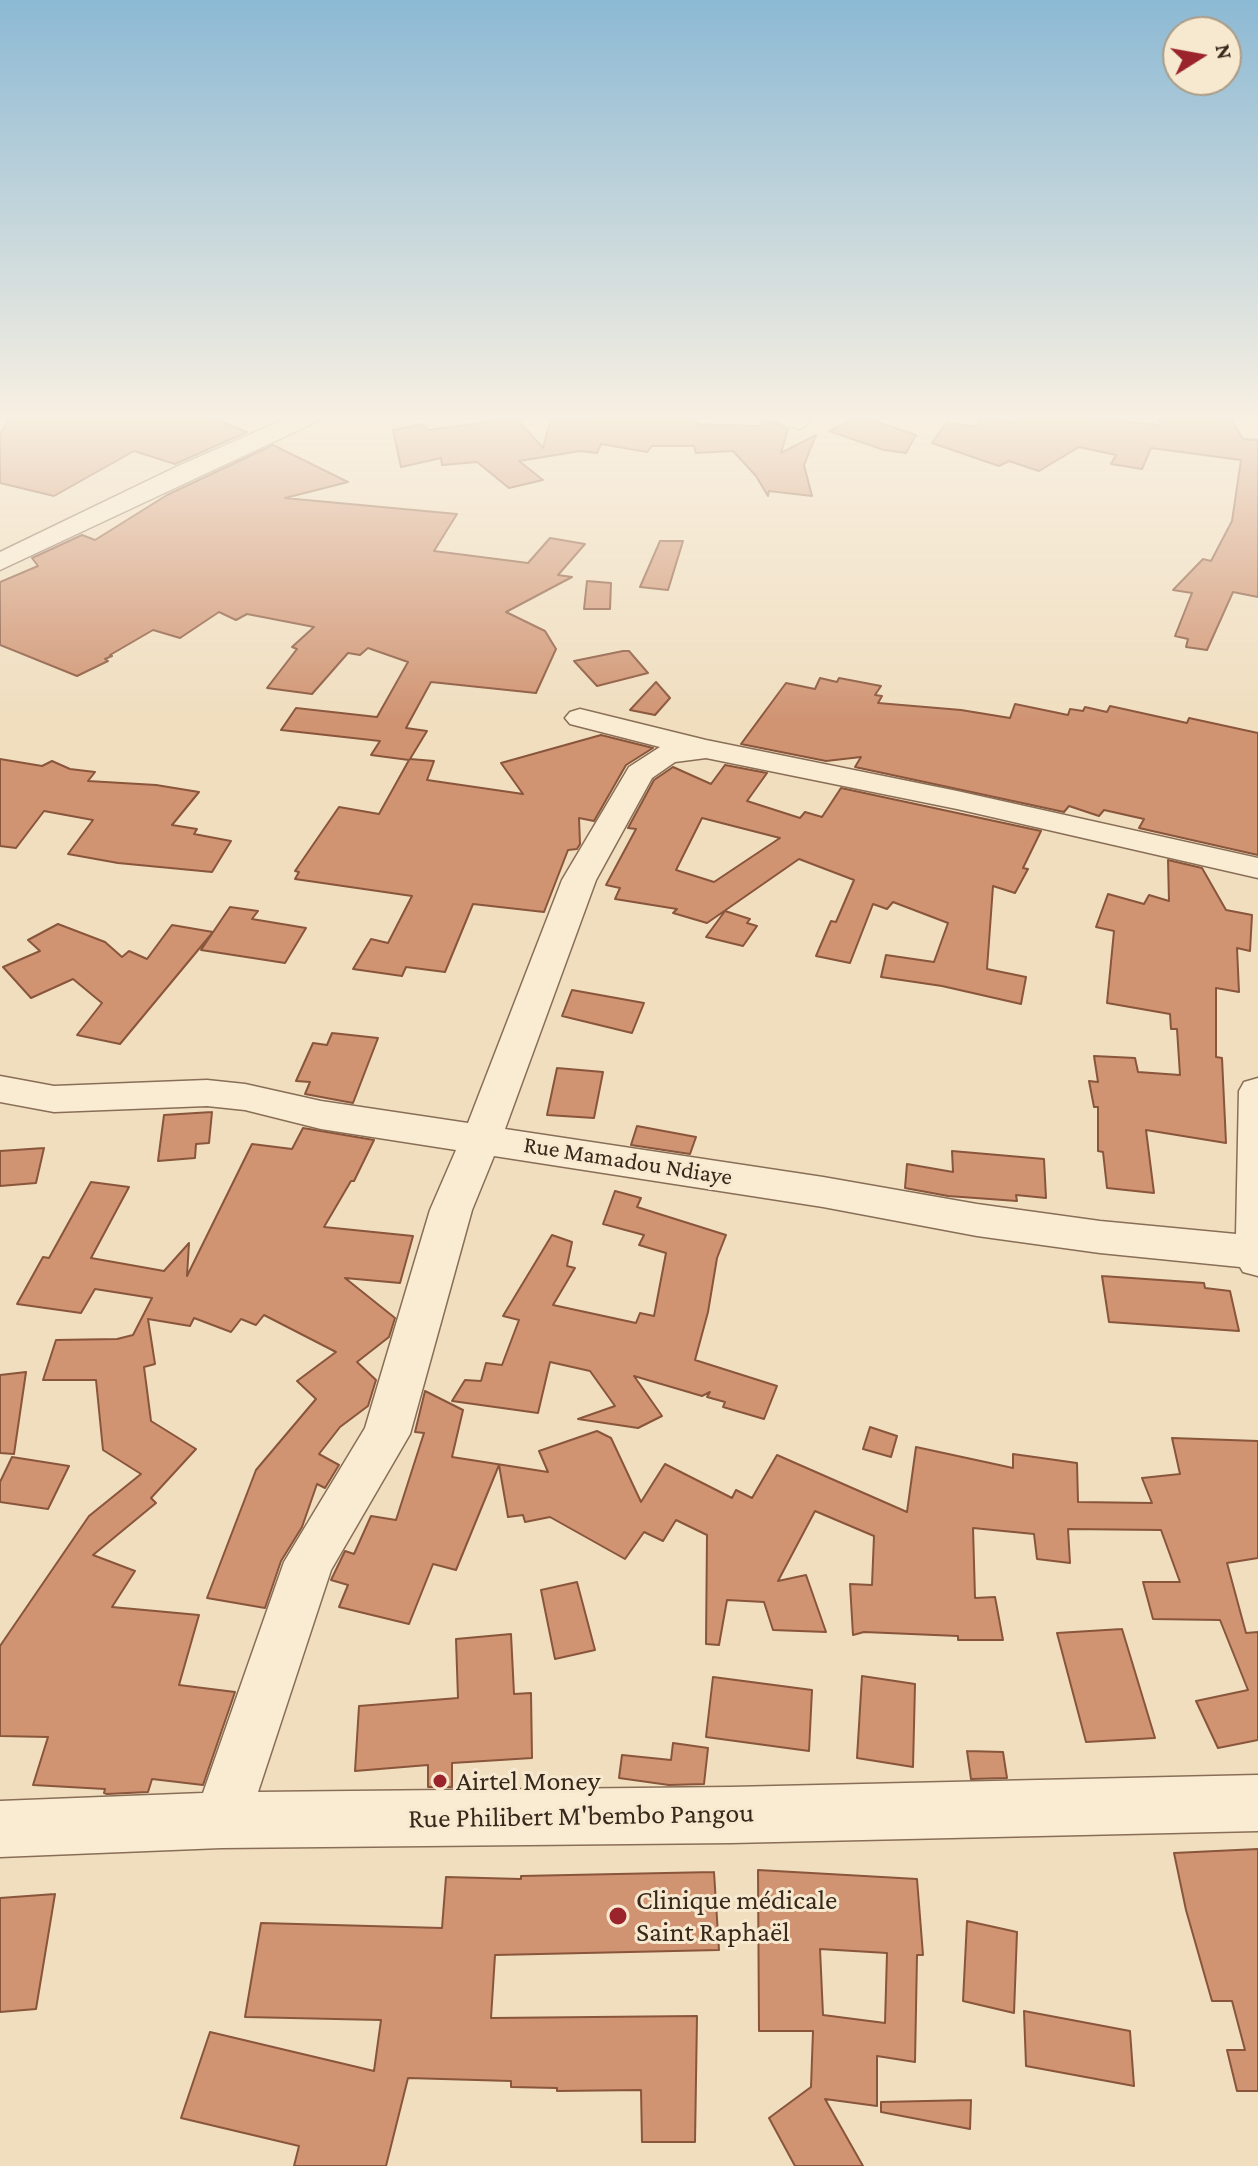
<!DOCTYPE html>
<meta charset="utf-8">
<style>
body{margin:0}
#map{position:relative;width:1258px;height:2166px;overflow:hidden;background:#f0debf;font-family:"Crimson Pro",serif}
canvas{display:block}
.north{position:absolute;left:1162px;top:16px;width:80px;height:80px;box-sizing:border-box;background:#f7e9cf;border:2px solid #ab9c87;border-radius:50%;rotate:79deg;font-size:22px;font-weight:700;line-height:32px;text-align:center;color:#38281c}
.north::after{content:'';display:block;margin:auto;width:28px;height:36px;background:#9b242c;clip-path:polygon(50% 0,100% 100%,50% 72%,0 100%)}
</style>
<div id="map">
<canvas width="1258" height="2166"></canvas>
<div class="north">N</div>
</div>
<script>
const context = document.querySelector('canvas').getContext('2d');
context.lineJoin = 'round';
function paint(path, color) { context.fillStyle = color; context.fill(path, 'evenodd'); }
const poly = rows => new Path2D(rows.map(r => 'M' + r).join(''));
function stroke(path, color, width, dash) { context.strokeStyle = color; context.lineWidth = width; context.lineCap = dash ? 'butt' : 'round'; context.setLineDash(dash || []); context.stroke(path); }
function label(font, color, halo, rows, align = 'center') {
  context.font = font + ' "Crimson Pro",serif'; context.lineWidth = 6; context.setLineDash([]); context.textBaseline = 'middle'; context.strokeStyle = halo; context.fillStyle = color; for (const [text, x, y, turn = 0] of rows) {
    context.save(); context.translate(x, y); context.rotate((+turn || 0) * Math.PI / 180); context.textAlign = isNaN(turn) ? turn : align; if (halo) context.strokeText(text, 0, 0); context.fillText(text, 0, 0); context.restore();
  }
}
const building = poly([
 [82,416,208,416,247,432,175,464,134,451,54,496,0,483,0,434,10,418,82,416],
 [585,416,700,416,697,424,760,426,761,421,769,422,788,429,781,453,816,435,804,465,812,496,769,491,768,496,756,476,733,451,696,453,694,446,652,446,647,452,601,444,597,453,580,451,519,461,543,480,509,488,477,462,442,465,441,458,401,467,393,430,421,424,429,430,516,418,543,448,551,418,584,419,585,416],
 [859,416,916,435,906,453,884,450,829,431,859,416],
 [1018,416,1076,416,1161,425,1156,416,1229,416,1243,439,1258,440,1258,597,1233,592,1207,650,1186,647,1188,639,1175,636,1192,593,1173,590,1203,559,1211,561,1232,521,1241,460,1151,448,1142,469,1111,464,1116,455,1079,447,1039,471,1009,461,999,466,932,443,947,422,977,427,981,418,1014,423,1018,416],
 [273,445,348,482,285,498,457,514,434,551,528,563,550,538,585,544,558,575,572,577,506,612,545,631,556,649,536,693,431,682,406,728,427,731,410,759,434,761,427,780,523,794,501,763,601,735,653,748,626,765,594,821,579,818,580,844,577,849,568,850,544,912,473,904,445,972,406,967,402,976,353,969,371,939,388,943,412,896,295,879,299,872,295,871,339,807,379,814,409,760,371,755,380,741,281,730,296,708,377,717,408,662,368,648,360,655,348,653,312,694,267,688,297,649,292,647,314,627,247,614,236,620,219,612,180,638,153,630,110,655,112,656,105,659,108,661,77,676,0,645,0,582,38,566,32,558,82,535,95,540,167,495,273,445],
 [660,541,683,541,668,590,640,587,660,541],
 [587,581,611,583,610,609,584,609,587,581],
 [623,651,629,651,648,673,597,686,574,661,623,651],
 [820,678,837,682,839,678,881,686,875,695,882,696,878,703,961,710,1010,718,1015,704,1068,715,1070,709,1083,711,1085,707,1107,712,1110,706,1187,723,1189,718,1258,733,1258,855,1139,828,1144,819,1104,810,1099,816,1069,806,1064,812,855,767,861,757,826,761,741,744,786,683,815,689,820,678],
 [656,682,670,698,655,715,630,710,656,682],
 [0,759,42,766,52,761,70,769,95,772,88,781,156,785,199,792,172,825,197,829,194,834,231,841,212,872,118,863,68,854,93,820,44,811,16,848,0,846,0,759],
 [725,765,767,773,747,801,800,818,805,812,822,817,841,788,1041,831,1023,868,1028,869,1015,893,993,886,987,969,1026,977,1021,1004,942,986,881,977,886,955,934,962,948,923,893,902,887,909,873,904,850,963,816,956,831,921,836,922,854,880,799,859,707,923,673,913,677,909,615,899,620,888,606,885,636,829,628,828,654,780,673,767,711,784,725,765],
 [702,818,780,838,714,882,676,870,702,818],
 [1168,860,1202,868,1226,910,1252,915,1250,951,1237,948,1239,992,1216,988,1216,1057,1222,1058,1226,1143,1146,1130,1154,1193,1107,1188,1103,1152,1098,1151,1098,1107,1094,1107,1089,1081,1098,1082,1094,1056,1135,1058,1138,1072,1180,1075,1177,1029,1171,1029,1170,1014,1107,1003,1114,931,1096,927,1108,894,1144,904,1149,895,1169,901,1168,860],
 [230,907,258,911,252,919,306,928,285,963,201,950,230,907],
 [725,911,750,919,747,923,757,926,743,946,706,937,725,911],
 [58,924,105,942,122,957,129,951,147,959,172,925,213,932,120,1044,77,1035,102,1003,73,979,31,998,3,967,40,951,28,940,58,924],
 [572,990,644,1003,632,1033,562,1016,572,990],
 [332,1033,378,1038,353,1103,305,1094,310,1082,296,1081,313,1043,327,1045,332,1033],
 [557,1068,603,1072,594,1118,547,1115,557,1068],
 [212,1112,209,1143,196,1144,195,1158,158,1161,164,1115,212,1112],
 [637,1126,696,1137,690,1154,631,1145,637,1126],
 [303,1128,374,1140,354,1181,351,1181,324,1227,413,1236,400,1283,345,1278,395,1318,389,1337,357,1362,376,1380,368,1406,340,1427,319,1454,339,1465,325,1488,317,1484,302,1527,281,1561,265,1608,207,1598,256,1470,316,1399,297,1381,336,1352,264,1315,256,1325,241,1319,231,1332,194,1318,190,1326,148,1319,155,1364,144,1367,151,1421,196,1449,151,1498,156,1503,93,1555,135,1571,112,1607,199,1615,179,1685,235,1692,203,1785,152,1779,148,1792,107,1794,104,1793,105,1789,33,1785,48,1737,0,1736,0,1646,89,1516,141,1474,103,1450,96,1380,43,1380,56,1340,117,1339,133,1335,152,1298,95,1289,81,1313,17,1304,43,1257,49,1258,91,1182,129,1187,91,1258,164,1271,189,1243,187,1276,252,1144,292,1149,303,1128],
 [44,1148,36,1183,0,1186,0,1151,44,1148],
 [952,1151,1044,1159,1046,1198,1016,1195,1017,1201,948,1196,905,1188,907,1164,953,1172,952,1151],
 [615,1191,641,1198,637,1207,726,1235,717,1258,708,1312,695,1360,777,1386,764,1419,723,1407,725,1402,707,1397,710,1392,702,1396,634,1376,662,1416,638,1428,578,1419,615,1406,590,1371,550,1362,538,1413,452,1401,465,1380,481,1381,486,1363,502,1365,519,1320,503,1316,552,1235,572,1242,567,1266,575,1268,553,1305,636,1323,640,1313,654,1316,666,1253,639,1245,644,1235,603,1224,615,1191],
 [1102,1276,1204,1283,1205,1288,1230,1291,1239,1331,1109,1322,1102,1276],
 [26,1372,14,1454,0,1453,0,1375,26,1372],
 [425,1391,463,1410,452,1457,548,1472,539,1451,597,1431,611,1438,641,1502,665,1464,732,1498,736,1490,752,1498,777,1455,907,1512,916,1447,1013,1468,1013,1454,1077,1463,1078,1502,1152,1503,1142,1478,1180,1474,1172,1438,1258,1441,1258,1558,1227,1563,1246,1633,1258,1632,1258,1740,1218,1748,1196,1701,1248,1690,1220,1620,1153,1619,1143,1582,1180,1582,1161,1530,1068,1529,1070,1563,1037,1559,1034,1534,973,1528,975,1598,995,1597,1003,1640,958,1640,958,1636,864,1632,853,1635,850,1584,872,1585,874,1536,815,1511,778,1581,806,1575,826,1632,773,1630,764,1602,727,1600,719,1645,706,1644,707,1535,676,1520,663,1541,644,1532,625,1559,550,1517,525,1522,523,1515,508,1517,499,1465,456,1570,433,1564,409,1624,339,1607,348,1585,331,1580,345,1551,354,1554,371,1516,396,1520,424,1433,415,1432,425,1391],
 [870,1427,897,1436,891,1457,863,1449,870,1427],
 [12,1457,69,1466,48,1509,0,1502,0,1482,12,1457],
 [577,1582,595,1650,555,1659,541,1590,577,1582],
 [1122,1629,1155,1738,1086,1742,1057,1633,1122,1629],
 [511,1634,514,1694,531,1693,532,1758,452,1763,452,1787,428,1787,428,1765,355,1771,359,1706,458,1698,456,1639,511,1634],
 [862,1676,915,1684,913,1767,857,1758,862,1676],
 [713,1677,812,1690,809,1751,706,1737,713,1677],
 [673,1743,708,1748,704,1784,669,1785,619,1778,622,1755,671,1760,673,1743],
 [967,1751,1003,1752,1007,1778,971,1779,967,1751],
 [1258,1849,1258,2091,1237,2091,1227,2050,1245,2050,1232,2001,1212,2001,1186,1910,1174,1853,1258,1849],
 [758,1870,917,1879,923,1955,917,1955,915,2062,877,2056,877,2106,825,2099,863,2166,795,2166,769,2118,811,2087,813,2031,759,2031,758,1870],
 [820,1949,887,1953,885,2023,823,2015,820,1949],
 [714,1872,719,1950,495,1955,491,2018,697,2016,695,2142,642,2142,641,2090,557,2091,557,2088,511,2087,511,2081,408,2078,386,2166,294,2166,299,2146,181,2118,210,2032,374,2071,381,2020,245,2017,261,1923,442,1928,446,1877,521,1879,521,1876,714,1872],
 [55,1894,36,2009,0,2012,0,1898,55,1894],
 [967,1921,1017,1932,1014,2013,963,2001,967,1921],
 [1024,2011,1130,2031,1134,2086,1026,2066,1024,2011],
 [971,2100,970,2129,881,2112,881,2102,971,2100]
]);
paint(building, '#d09473');
stroke(building, '#89553b', 2);
const minor = poly([
 [292,416,321,416,318,421,0,570,0,552,178,466,292,416],
 [769,416,803,416,811,422,800,429,772,421,769,416],
 [580,709,706,740,957,791,1258,858,1258,878,957,809,706,758,675,762,652,778,596,880,505,1129,823,1177,977,1204,1100,1221,1236,1234,1239,1091,1244,1082,1258,1078,1258,1276,1243,1272,1240,1267,1100,1253,977,1236,823,1207,494,1156,472,1210,410,1434,331,1570,258,1792,731,1787,1258,1775,1258,1831,731,1843,221,1848,0,1857,0,1801,203,1793,284,1562,365,1428,430,1210,456,1150,321,1129,245,1110,207,1106,54,1112,0,1102,0,1076,54,1086,207,1080,245,1084,321,1101,468,1123,562,880,629,767,660,747,570,724,565,718,570,712,580,709]
]);
stroke(minor, '#896e57', 3);
paint(minor, '#faecd2');
const sky = context.createLinearGradient(0, 0, 0, 719);
sky.addColorStop(0, '#8cb9d4');
sky.addColorStop(0.58, '#f8f0e2');
sky.addColorStop(1, '#f8f0e200');
context.fillStyle = sky;
context.fillRect(0, 0, 1258, 719);
for (const [x, y, r, color] of [
 [440,1781,8,"#9b242c"],
 [618,1916,10,"#9b242c"]
]) { const dot = new Path2D(); dot.arc(x, y, r, 0, 2 * Math.PI); context.fillStyle = color; context.fill(dot); stroke(dot, '#f7e9cf', 3); }
label('24px', '#38281c', '#f7e9cf', [
 ["Rue Mamadou Ndiaye",628,1161,9]
]);
label('28px', '#38281c', '#f7e9cf', [
 ["Airtel Money",456,1781],
 ["Clinique médicale",636,1900],
 ["Saint Raphaël",636,1932]
], 'left');
label('28px', '#38281c', '#f7e9cf', [
 ["Rue Philibert M'bembo Pangou",581,1816,-1]
]);
</script>
